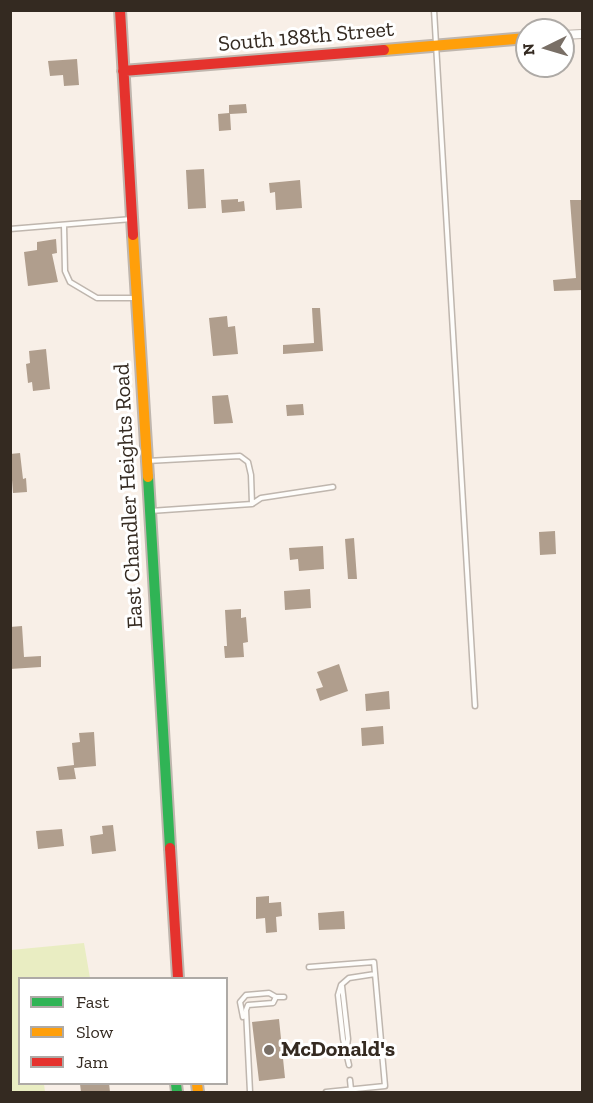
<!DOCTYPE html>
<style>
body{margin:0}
#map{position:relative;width:593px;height:1103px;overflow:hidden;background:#f8efe7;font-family:"Zilla Slab",serif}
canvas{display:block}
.frame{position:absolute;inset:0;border:12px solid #342a21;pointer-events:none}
.legend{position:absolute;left:18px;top:977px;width:210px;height:108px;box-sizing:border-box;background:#fff;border:2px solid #aeaaa6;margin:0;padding:8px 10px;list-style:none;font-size:18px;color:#342a21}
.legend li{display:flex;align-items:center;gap:12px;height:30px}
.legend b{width:30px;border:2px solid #aeaaa6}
.north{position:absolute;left:515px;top:18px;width:60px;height:60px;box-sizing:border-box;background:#fff;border:2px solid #aeaaa6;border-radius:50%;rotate:265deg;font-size:16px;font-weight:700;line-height:24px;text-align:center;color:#342a21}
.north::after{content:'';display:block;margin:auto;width:21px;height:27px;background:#796f66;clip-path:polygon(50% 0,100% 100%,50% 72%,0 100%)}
</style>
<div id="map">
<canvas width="593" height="1103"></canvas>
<div class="frame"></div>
<ul class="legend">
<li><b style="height:8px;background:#30b455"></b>Fast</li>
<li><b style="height:8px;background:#ff9f0a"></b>Slow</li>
<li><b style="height:8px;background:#e5322d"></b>Jam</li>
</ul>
<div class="north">N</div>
</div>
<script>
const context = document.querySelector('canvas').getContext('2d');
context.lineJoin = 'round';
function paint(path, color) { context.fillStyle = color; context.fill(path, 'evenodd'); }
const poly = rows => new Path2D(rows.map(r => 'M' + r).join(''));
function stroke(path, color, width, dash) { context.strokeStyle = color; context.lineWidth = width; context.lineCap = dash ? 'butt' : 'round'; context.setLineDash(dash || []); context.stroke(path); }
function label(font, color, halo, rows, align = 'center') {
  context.font = font + ' "Zilla Slab",serif'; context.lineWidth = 6; context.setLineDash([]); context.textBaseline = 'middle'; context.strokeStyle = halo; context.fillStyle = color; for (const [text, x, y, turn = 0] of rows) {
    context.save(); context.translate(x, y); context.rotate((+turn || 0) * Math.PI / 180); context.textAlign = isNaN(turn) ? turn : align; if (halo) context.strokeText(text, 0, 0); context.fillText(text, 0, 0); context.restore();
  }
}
paint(poly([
 [84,943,90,978,20,978,20,1084,44,1084,45,1092,11,1092,11,950]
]), '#e9edc2');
paint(poly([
 [77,59,79,85,64,86,63,75,50,76,48,61],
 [246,104,247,113,230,114,231,130,219,131,218,114,229,113,229,105],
 [204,169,206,208,188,209,186,170],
 [300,180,302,208,276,210,275,192,270,193,269,183],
 [238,199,238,202,244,201,245,211,222,213,221,200],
 [570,200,582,200,582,290,554,291,553,280,576,278],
 [56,239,57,253,52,254,58,282,28,286,24,252,37,250,37,242],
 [312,308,320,308,323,351,283,354,283,345,314,343],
 [227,316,228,327,235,326,238,354,213,356,209,318],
 [46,349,50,389,33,391,32,382,28,383,26,364,30,363,29,351],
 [228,395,233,423,214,424,212,396],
 [303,404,304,415,287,416,286,405],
 [20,453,23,479,26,478,27,492,13,493,10,454],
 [555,531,556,554,540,555,539,532],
 [354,538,357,579,348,579,345,539],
 [323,546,324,569,299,571,298,559,290,560,289,548],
 [310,589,311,608,285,610,284,591],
 [241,609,241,618,246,617,248,642,243,643,244,657,225,658,224,646,227,646,225,610],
 [22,626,24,657,41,656,41,667,10,669,10,627],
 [339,664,348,691,320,701,316,689,323,687,317,672],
 [389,691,390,709,366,711,365,694],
 [383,726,384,744,362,746,361,728],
 [94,732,96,766,74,768,76,779,59,780,57,767,74,765,72,743,80,742,79,733],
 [113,825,116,851,92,854,90,836,103,834,102,826],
 [62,829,64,846,38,849,36,831],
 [269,896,269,903,281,902,282,916,276,917,277,932,266,933,265,918,256,919,256,897],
 [344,911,345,929,319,930,318,913],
 [279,1019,285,1078,259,1081,252,1022],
 [109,1083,110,1092,81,1092,80,1084]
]), '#b09e8d');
const lane = poly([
 [434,10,475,706],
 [64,225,65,271,70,282,97,298,136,298],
 [10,229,132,219],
 [147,461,240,456,248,462,251,475,252,504],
 [150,511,252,504,261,498,333,487],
 [309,967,374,962,385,1086,326,1092],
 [342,986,348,1039,347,1046],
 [243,1017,240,1002,246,995,269,993,276,997],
 [349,1065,343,1039,338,995,341,985,349,978,375,974],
 [350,1080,351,1090],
 [250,1092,246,1010,248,1005,273,1003,276,997,284,997]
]);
const street = poly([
 [563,35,582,34]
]);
const fast = poly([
 [148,477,170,848],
 [176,1084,177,1092]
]);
const slow = poly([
 [384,50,527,38],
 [133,235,148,477],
 [197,1084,198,1092]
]);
const jam = poly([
 [120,10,133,235],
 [123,71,384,50],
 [170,848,178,978]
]);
stroke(lane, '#bfb6ae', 7);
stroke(street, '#bfb6ae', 10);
stroke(fast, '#bfb6ae', 14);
stroke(slow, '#bfb6ae', 14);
stroke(jam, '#bfb6ae', 14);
stroke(lane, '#fefdfb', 4);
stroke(street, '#fefdfb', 8);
stroke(fast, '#30b455', 10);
stroke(slow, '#ff9f0a', 10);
stroke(jam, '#e5322d', 10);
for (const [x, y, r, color] of [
 [269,1050,6,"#796f66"]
]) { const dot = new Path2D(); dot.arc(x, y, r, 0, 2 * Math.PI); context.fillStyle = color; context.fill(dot); stroke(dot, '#fff', 2); }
label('22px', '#342a21', '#fff', [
 ["South 188th Street",306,37,-5],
 ["East Chandler Heights Road",129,496,-93]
]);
label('bold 22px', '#342a21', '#fff', [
 ["McDonald's",281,1050]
], 'left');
</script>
